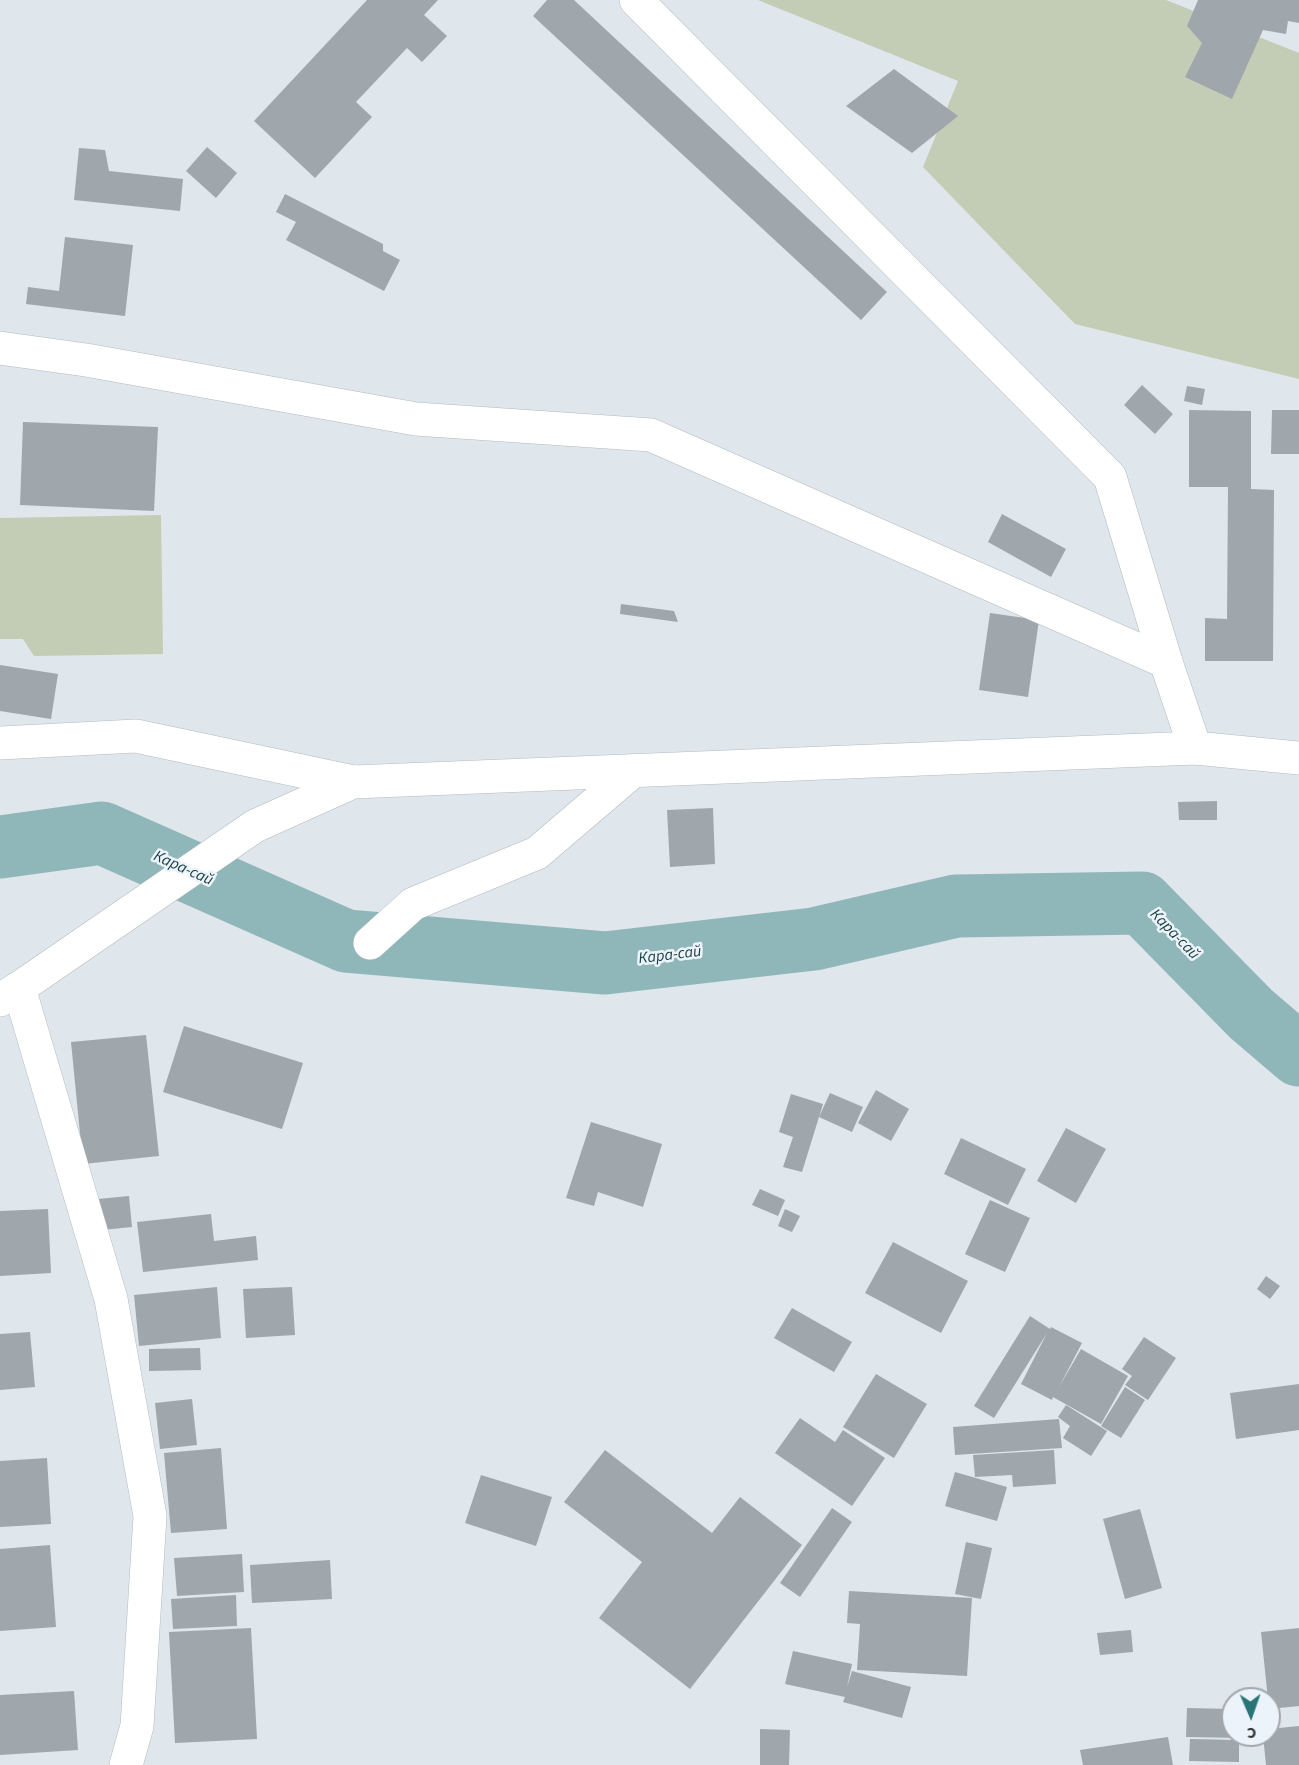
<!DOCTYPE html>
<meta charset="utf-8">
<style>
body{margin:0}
#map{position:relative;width:1299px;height:1765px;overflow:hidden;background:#dfe6ec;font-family:"Source Sans 3",sans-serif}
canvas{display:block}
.north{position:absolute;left:1221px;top:1687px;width:60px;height:60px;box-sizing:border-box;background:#ecf3fa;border:2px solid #a2a7ad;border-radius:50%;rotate:178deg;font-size:16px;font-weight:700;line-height:24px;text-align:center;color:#333639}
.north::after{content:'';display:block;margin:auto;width:21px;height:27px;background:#2a7477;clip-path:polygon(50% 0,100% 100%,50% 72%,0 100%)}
</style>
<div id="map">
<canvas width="1299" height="1765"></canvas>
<div class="north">С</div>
</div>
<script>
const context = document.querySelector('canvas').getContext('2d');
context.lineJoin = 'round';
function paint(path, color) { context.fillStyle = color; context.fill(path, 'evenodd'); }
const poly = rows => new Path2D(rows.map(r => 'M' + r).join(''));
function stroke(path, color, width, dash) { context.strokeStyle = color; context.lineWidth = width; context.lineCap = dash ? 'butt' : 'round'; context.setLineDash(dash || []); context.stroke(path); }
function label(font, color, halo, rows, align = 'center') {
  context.font = font + ' "Source Sans 3",sans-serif'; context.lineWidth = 5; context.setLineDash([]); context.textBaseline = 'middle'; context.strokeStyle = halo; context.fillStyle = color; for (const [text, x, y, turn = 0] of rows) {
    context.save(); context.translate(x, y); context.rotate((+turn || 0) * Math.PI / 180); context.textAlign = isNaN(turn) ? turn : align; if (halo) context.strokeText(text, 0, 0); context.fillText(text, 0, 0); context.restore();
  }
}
paint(poly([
 [758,0,1166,0,1299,53,1299,379,1075,324,923,167,958,81],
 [161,515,163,654,34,656,23,639,0,639,0,518]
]), '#c3ccb5');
stroke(poly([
 [0,847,102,833,346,941,605,963,814,939,956,906,1142,903,1251,1014,1299,1055]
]), '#8fb7b9', 63);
paint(poly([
 [367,0,438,0,424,15,447,36,422,62,407,48,356,102,372,117,315,178,254,121],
 [547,0,574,0,887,292,861,320,533,16],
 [1198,0,1299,0,1299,23,1288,21,1286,34,1263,30,1232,99,1185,77,1202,43,1187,26],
 [894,69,958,116,912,153,846,106],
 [207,147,237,173,216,198,186,171],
 [79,148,105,150,109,171,183,179,180,211,74,200],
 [285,194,383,244,383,251,400,260,384,291,286,240,296,222,276,212],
 [65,237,133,245,125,316,26,304,28,287,59,291],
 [1142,385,1173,414,1155,434,1124,405],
 [1187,386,1205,389,1202,405,1184,401],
 [1189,410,1251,411,1251,489,1274,490,1273,661,1205,661,1205,618,1227,619,1228,487,1189,487],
 [1272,410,1299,410,1299,454,1271,454],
 [23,422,158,427,154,511,20,505],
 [1002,514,1066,549,1051,577,988,542],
 [621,604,674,611,678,622,620,614],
 [990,613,1039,620,1028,697,979,690],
 [0,665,58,674,51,719,0,711],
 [1217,801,1217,820,1179,820,1178,802],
 [713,808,715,864,670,867,667,810],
 [184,1026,303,1063,282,1129,163,1092],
 [146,1035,159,1156,83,1164,71,1042],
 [876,1090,909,1109,891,1141,858,1123],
 [830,1093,863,1107,852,1132,819,1117],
 [791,1094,823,1104,802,1172,783,1167,793,1137,779,1132],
 [591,1122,662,1144,643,1207,598,1192,594,1206,566,1198],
 [1066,1128,1106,1149,1076,1203,1037,1181],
 [961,1138,1026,1169,1008,1205,944,1174],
 [760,1189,785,1200,778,1216,752,1205],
 [129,1196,132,1227,102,1230,98,1199],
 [990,1200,1030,1218,1005,1272,965,1254],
 [48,1209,51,1273,0,1276,0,1211],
 [785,1209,800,1216,792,1232,778,1226],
 [211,1214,214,1241,256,1236,258,1260,143,1272,137,1222],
 [893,1242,968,1281,941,1333,865,1293],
 [1266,1276,1280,1286,1270,1299,1257,1289],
 [217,1287,221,1338,139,1346,134,1295],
 [292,1287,295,1335,246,1338,243,1289],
 [792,1308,852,1342,834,1372,774,1338],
 [1030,1316,1050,1329,1051,1327,1082,1343,1059,1387,1081,1349,1128,1376,1101,1424,1053,1397,1052,1400,1021,1384,1047,1333,994,1418,974,1406],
 [30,1332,35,1387,0,1390,0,1334],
 [1144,1337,1176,1358,1148,1400,1125,1385,1132,1376,1122,1369],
 [200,1348,201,1370,149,1371,149,1349],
 [876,1374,927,1404,894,1458,843,1427],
 [1299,1384,1299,1430,1236,1439,1230,1393],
 [1125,1387,1145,1400,1121,1438,1101,1426],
 [192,1399,197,1445,160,1449,155,1403],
 [1066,1405,1107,1431,1091,1456,1063,1438,1070,1426,1058,1417],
 [800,1418,835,1442,843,1430,885,1458,852,1506,775,1453],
 [1059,1419,1062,1448,955,1455,953,1427],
 [221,1448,227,1529,171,1533,164,1453],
 [605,1450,712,1533,740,1497,802,1545,690,1689,599,1618,642,1562,564,1502],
 [1054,1450,1056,1484,1013,1487,1012,1475,975,1477,973,1455],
 [47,1458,51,1524,0,1527,0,1461],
 [955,1472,1007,1487,997,1521,945,1506],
 [481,1475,552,1497,536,1546,465,1523],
 [832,1508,852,1522,800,1597,780,1583],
 [1140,1509,1162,1588,1125,1599,1103,1519],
 [966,1542,992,1548,981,1599,955,1594],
 [50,1545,56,1627,0,1631,0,1549],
 [242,1554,244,1592,177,1596,174,1558],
 [330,1560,332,1599,252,1603,250,1565],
 [849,1591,972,1598,967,1676,857,1670,860,1624,847,1623],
 [236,1595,237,1626,173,1629,171,1599],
 [251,1628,257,1739,175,1743,169,1632],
 [1299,1628,1299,1706,1269,1709,1261,1632],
 [1131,1630,1133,1652,1100,1655,1097,1633],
 [793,1651,852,1664,847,1687,852,1671,911,1687,902,1718,843,1702,845,1697,785,1684],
 [74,1691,78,1750,0,1755,0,1695],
 [1187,1708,1233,1709,1233,1735,1241,1735,1241,1738,1186,1737],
 [1299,1726,1299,1765,1266,1765,1263,1735,1269,1735,1269,1729],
 [760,1729,790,1730,789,1765,760,1765],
 [1168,1737,1173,1765,1083,1765,1080,1750],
 [1190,1739,1239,1740,1239,1762,1189,1761]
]), '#9fa6ac');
const minor = poly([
 [0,348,86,360,416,419,651,435,1166,662],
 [0,743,136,736,353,782],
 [370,943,413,904,537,853,633,771],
 [19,988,111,1299,150,1516,137,1726,126,1765]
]);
const major = poly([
 [636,0,1110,477,1166,662,1195,748],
 [0,1000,19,988,255,826,353,782,1195,748,1299,758]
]);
stroke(minor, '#b3bac0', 34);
stroke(major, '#b3bac0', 34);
stroke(minor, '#fff', 33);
stroke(major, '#fff', 33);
label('italic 16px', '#163e3f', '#ecf3fa', [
 ["Кара-сай",183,869,24],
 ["Кара-сай",1174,935,46],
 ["Кара-сай",670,956,-7]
]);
</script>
